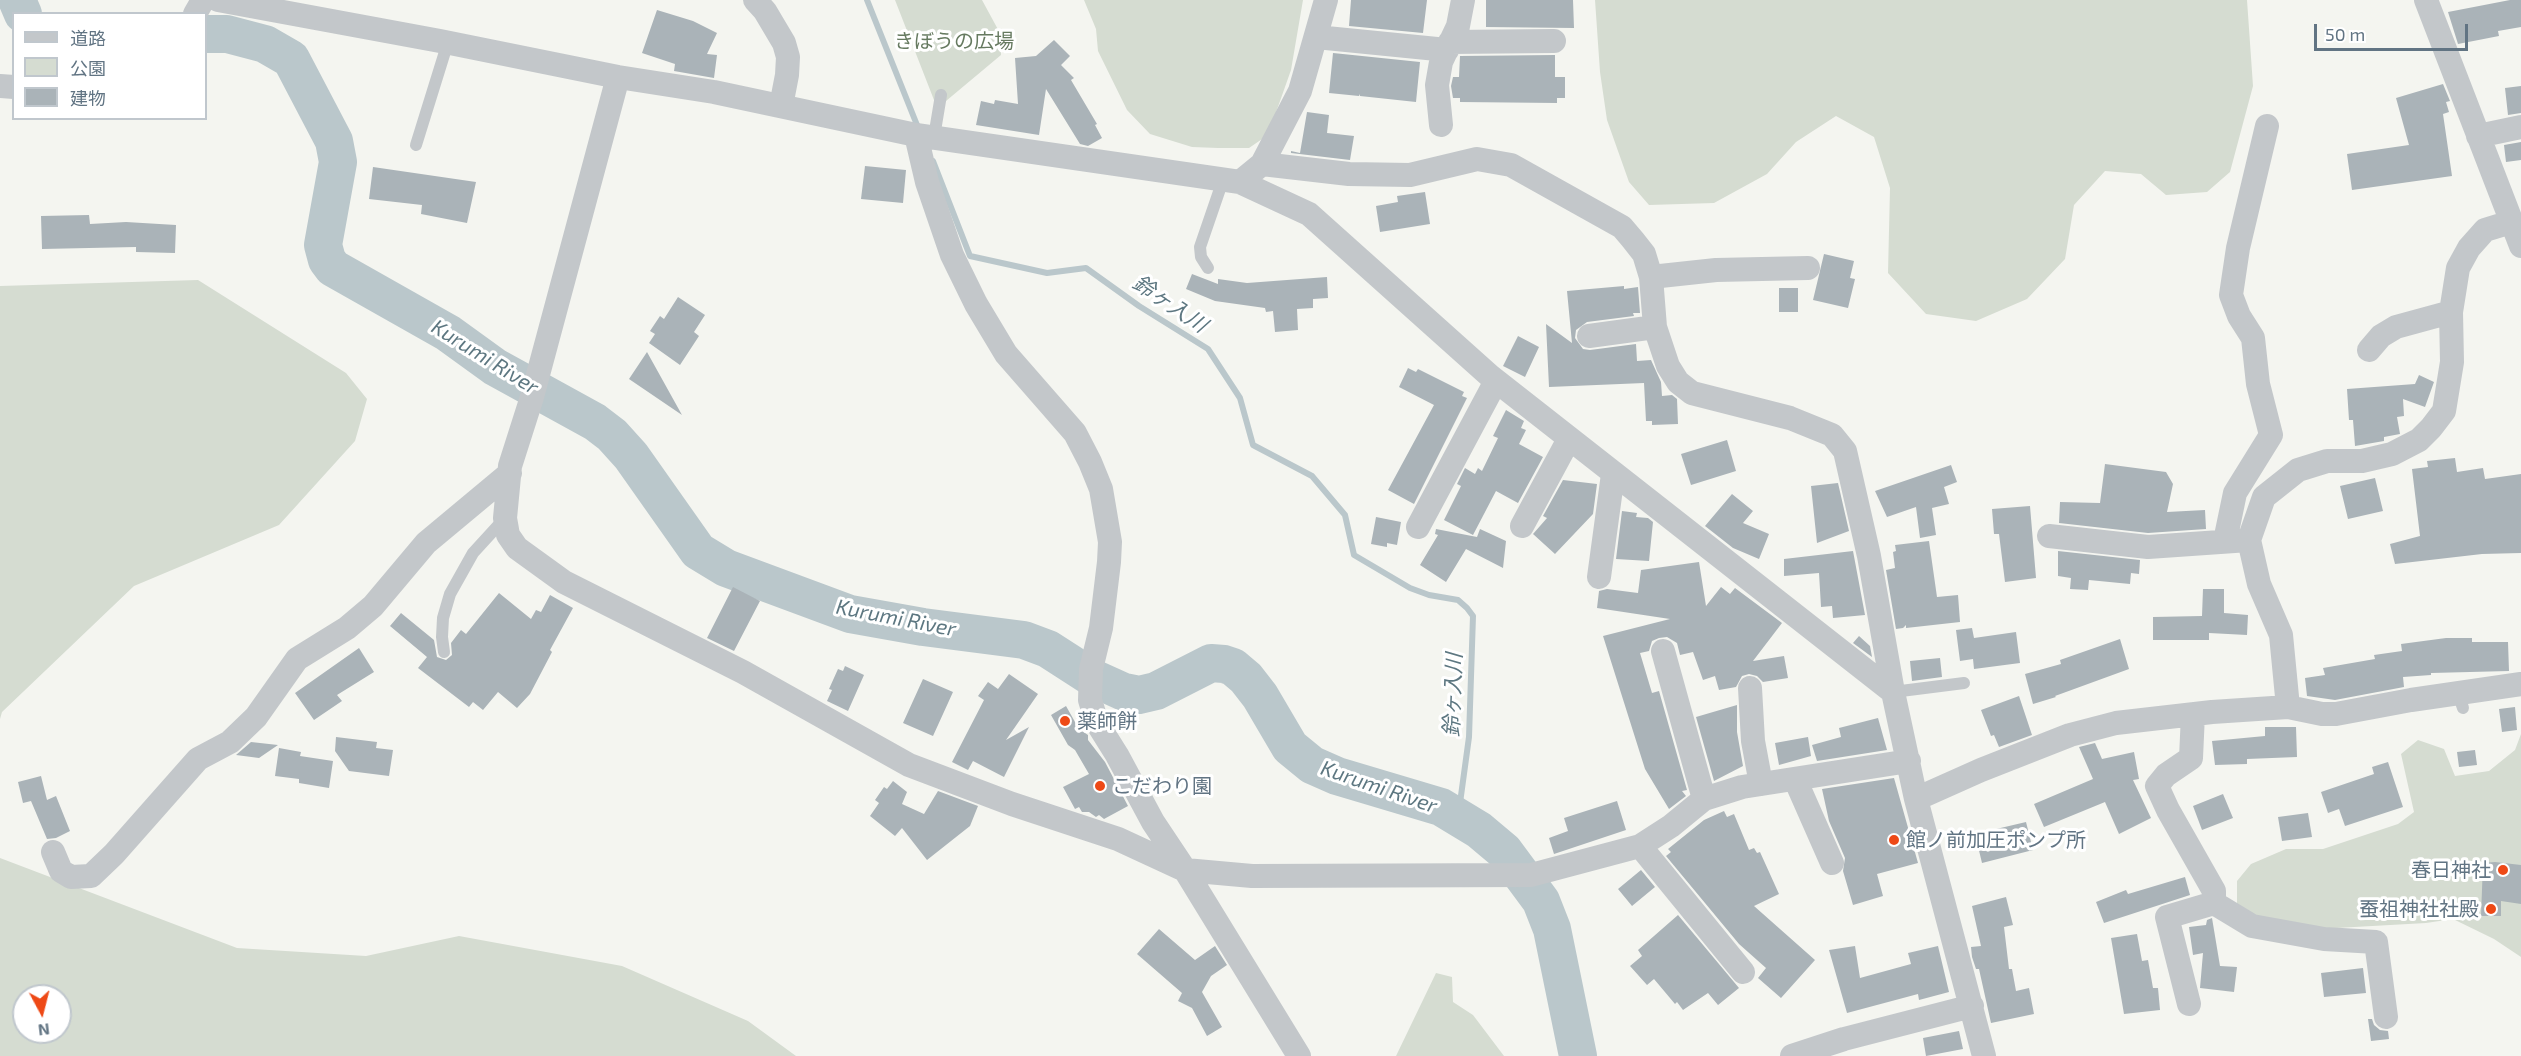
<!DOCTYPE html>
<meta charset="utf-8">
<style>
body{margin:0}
#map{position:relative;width:2521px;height:1056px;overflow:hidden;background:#f4f5f0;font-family:"Exo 2","Noto Sans JP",sans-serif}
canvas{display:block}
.legend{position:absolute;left:12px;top:12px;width:195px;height:108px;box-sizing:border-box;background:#fff;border:2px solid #c0c7cd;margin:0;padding:8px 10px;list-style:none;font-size:18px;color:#617483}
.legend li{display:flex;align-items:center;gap:12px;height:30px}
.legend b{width:30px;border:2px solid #c0c7cd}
.north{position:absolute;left:12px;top:984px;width:60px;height:60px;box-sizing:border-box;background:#fff;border:2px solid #c0c7cd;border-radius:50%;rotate:173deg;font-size:16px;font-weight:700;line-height:24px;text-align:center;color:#617483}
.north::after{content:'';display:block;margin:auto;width:21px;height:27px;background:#ee4916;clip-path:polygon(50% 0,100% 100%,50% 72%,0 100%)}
.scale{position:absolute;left:2314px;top:24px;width:154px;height:27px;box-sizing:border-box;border:3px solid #617483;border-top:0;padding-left:8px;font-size:18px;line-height:21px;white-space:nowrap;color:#617483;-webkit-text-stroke:4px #fff;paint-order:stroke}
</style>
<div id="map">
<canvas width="2521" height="1056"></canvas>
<ul class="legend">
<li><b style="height:8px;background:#c3c7ca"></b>道路</li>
<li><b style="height:16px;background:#d5dcd1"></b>公園</li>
<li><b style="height:16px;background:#aab3b8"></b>建物</li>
</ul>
<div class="north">N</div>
<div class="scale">50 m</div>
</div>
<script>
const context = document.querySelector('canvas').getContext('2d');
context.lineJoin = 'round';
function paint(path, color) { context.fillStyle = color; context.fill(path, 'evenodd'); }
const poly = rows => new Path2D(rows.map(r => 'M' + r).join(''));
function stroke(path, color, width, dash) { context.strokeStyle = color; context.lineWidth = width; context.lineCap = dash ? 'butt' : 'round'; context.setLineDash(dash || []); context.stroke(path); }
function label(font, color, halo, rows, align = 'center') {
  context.font = font + ' "Exo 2","Noto Sans JP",sans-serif'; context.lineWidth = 6; context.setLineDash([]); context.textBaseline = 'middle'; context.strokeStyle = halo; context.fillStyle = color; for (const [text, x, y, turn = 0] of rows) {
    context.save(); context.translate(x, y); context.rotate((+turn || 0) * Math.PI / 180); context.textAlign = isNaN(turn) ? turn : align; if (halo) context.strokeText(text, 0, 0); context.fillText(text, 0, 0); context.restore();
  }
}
paint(poly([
 [895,0,982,0,1001,35,1001,55,946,101,934,100],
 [1084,0,1303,0,1291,70,1268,135,1249,148,1218,148,1192,147,1150,134,1127,110,1098,51,1096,29],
 [1595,0,2247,0,2253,86,2230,172,2207,192,2166,195,2141,174,2105,171,2074,205,2065,259,2027,299,1976,321,1926,314,1888,273,1890,188,1874,137,1836,116,1796,142,1767,174,1714,203,1649,205,1629,182,1607,120,1600,72],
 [198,280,346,373,367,399,355,441,279,525,134,586,2,712,0,719,0,286],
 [2521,734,2521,957,2494,939,2453,919,2426,923,2283,931,2237,911,2237,881,2251,864,2286,849,2323,849,2398,824,2414,812,2401,754,2418,740,2444,749,2455,776,2489,771,2515,750],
 [0,858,237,948,366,956,459,936,622,966,748,1021,796,1056,0,1056],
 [24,996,60,996,60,1032,24,1032],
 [1436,973,1452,977,1453,1002,1473,1015,1504,1056,1396,1056]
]), '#d5dcd1');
stroke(poly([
 [867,0,919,130],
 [933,161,970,256,1047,273,1086,268,1139,306,1208,349,1240,398,1253,445,1312,476,1345,515,1354,555,1410,588,1429,595,1458,600,1467,608,1473,616,1469,737,1460,803,1461,819]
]), '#bac7cb', 6);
stroke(poly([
 [17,0,23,14],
 [206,34,227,34,265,44,291,59,334,141,338,162,323,245,327,260,333,268,448,333,495,367,595,422,612,435,631,456,698,551,726,568,850,614,923,627,1024,640,1048,649,1093,678,1124,692,1139,695,1156,691,1211,663,1224,664,1233,667,1246,678,1260,696,1290,747,1312,765,1337,776,1441,807,1479,830,1504,851,1541,901,1552,929,1578,1056]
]), '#bac7cb', 38);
paint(poly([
 [1351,0,1427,0,1423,33,1349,26],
 [1486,0,1573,0,1574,28,1486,27],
 [2510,0,2521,0,2521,27,2498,31,2499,36,2458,44,2448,12],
 [657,10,693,21,717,33,707,54,717,55,714,78,674,71,675,64,642,53],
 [1054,40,1070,56,1061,65,1074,78,1071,80,1097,124,1095,125,1102,138,1088,146,1080,144,1046,89,1039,135,976,125,981,101,994,104,995,100,1018,104,1015,58,1036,56],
 [1333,53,1420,62,1416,102,1360,96,1360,94,1359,96,1329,93],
 [1555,55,1555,77,1565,77,1565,98,1557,98,1557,103,1460,102,1460,98,1453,98,1451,86,1453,77,1459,77,1460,56],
 [2443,84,2450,101,2446,102,2449,112,2443,114,2452,176,2352,190,2347,154,2409,145,2396,98],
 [2521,86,2521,113,2508,115,2505,88],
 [1307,112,1329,115,1327,133,1354,136,1350,160,1291,153,1291,151,1300,153],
 [2521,142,2521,160,2506,162,2504,145],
 [865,166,906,170,903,203,861,199],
 [373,167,476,182,467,223,421,214,422,205,369,199],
 [1425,192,1430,224,1380,232,1376,206,1398,202,1397,196],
 [89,215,90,224,126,222,176,225,175,253,136,252,136,247,42,249,41,216],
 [1824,254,1854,261,1850,278,1855,279,1848,308,1813,300],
 [1192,274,1218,284,1218,279,1247,283,1327,277,1328,298,1313,299,1313,308,1297,309,1298,330,1275,332,1273,311,1266,312,1265,308,1215,301,1186,289],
 [1624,286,1624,289,1638,287,1640,313,1633,313,1634,316,1587,322,1576,330,1575,338,1583,349,1590,350,1636,344,1637,361,1651,360,1661,382,1662,396,1672,395,1677,399,1678,424,1652,425,1652,421,1646,421,1644,383,1549,387,1546,324,1572,343,1567,291],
 [1779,288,1798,288,1798,312,1779,312],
 [678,297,705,315,694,332,699,336,680,365,649,343,655,334,650,331,660,316,664,319],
 [1518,336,1539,347,1525,377,1503,366],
 [647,352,682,415,629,379],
 [1408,368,1416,372,1418,369,1464,392,1462,396,1467,398,1414,504,1388,490,1434,405,1399,387],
 [2419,375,2434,382,2425,407,2403,399,2404,416,2397,417,2400,434,2384,437,2384,441,2355,446,2353,420,2349,420,2347,389,2415,384],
 [1506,410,1524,421,1521,428,1526,430,1519,444,1543,457,1518,503,1496,491,1473,535,1444,520,1461,486,1457,484,1465,468,1475,474,1478,468,1482,471,1498,438,1493,436],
 [1727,440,1736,471,1691,485,1681,454],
 [2455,458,2457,472,2483,468,2485,479,2521,474,2521,553,2482,554,2395,564,2390,544,2420,536,2412,469,2428,467,2427,461],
 [2105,464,2166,472,2173,484,2167,512,2205,510,2206,529,2148,533,2059,523,2060,502,2100,503],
 [1951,465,1957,482,1944,487,1949,504,1932,508,1936,535,1920,538,1916,507,1887,517,1875,491],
 [2375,478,2383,511,2348,519,2340,486],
 [1563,480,1597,484,1593,514,1555,554,1533,534,1547,518,1543,516],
 [1838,483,1849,531,1817,543,1811,486],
 [1732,494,1753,511,1743,523,1769,534,1759,559,1733,548,1705,526],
 [2030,506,2036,578,2005,582,1999,534,1994,534,1992,509],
 [1622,511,1637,513,1636,517,1648,518,1653,522,1649,561,1616,559],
 [1376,517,1401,522,1397,545,1387,543,1387,547,1371,544],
 [1436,529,1477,537,1480,529,1506,541,1503,568,1466,549,1446,582,1420,565,1438,535,1435,534],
 [1929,541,1937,597,1958,595,1960,622,1906,628,1906,625,1903,628,1896,629,1886,570,1895,568,1893,552,1896,551,1895,545],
 [1853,551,1865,615,1833,618,1832,606,1821,607,1819,573,1784,576,1784,559],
 [2058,551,2140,560,2139,574,2131,573,2130,584,2089,580,2088,590,2070,589,2071,578,2058,576],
 [1699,562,1706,606,1721,587,1730,594,1735,588,1782,623,1753,661,1784,656,1788,678,1763,682,1757,676,1749,674,1742,676,1736,687,1719,690,1715,676,1703,680,1693,652,1680,655,1677,643,1667,637,1659,638,1652,641,1649,651,1640,653,1652,693,1659,691,1687,790,1682,791,1686,796,1669,809,1645,769,1603,636,1670,619,1597,608,1599,591,1607,589,1638,593,1641,570],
 [733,587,760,601,734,651,707,638],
 [2203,589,2224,589,2224,613,2248,615,2247,635,2209,633,2209,640,2153,640,2153,617,2202,616],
 [499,593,531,619,536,610,541,612,550,595,573,608,550,650,552,652,530,694,517,708,498,692,483,710,473,702,469,707,418,668,427,657,390,626,401,613,434,640,437,657,446,660,452,655,451,643,461,630,466,634],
 [1972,628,1974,638,2016,632,2020,663,1974,669,1973,659,1960,661,1956,630],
 [1859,636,1870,646,1872,657,1853,643],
 [2446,638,2472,638,2472,642,2508,642,2509,671,2431,673,2431,675,2403,677,2404,687,2335,700,2307,696,2305,678,2325,675,2323,668,2375,659,2374,655,2402,651,2401,644],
 [2120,639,2129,669,2055,696,2056,697,2033,704,2025,674,2061,664,2060,660],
 [359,648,374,672,337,695,342,701,314,720,295,693],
 [1940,658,1942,677,1912,681,1910,661],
 [845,666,864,675,848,711,827,701,832,690,829,689,838,669,843,671],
 [1009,674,1038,694,1006,740,1029,727,1004,777,973,761,968,770,952,762,984,700,978,696,988,682,998,689],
 [923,679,953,692,933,736,903,723],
 [2019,696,2032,735,1999,747,1994,735,1991,736,1981,710],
 [1737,705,1737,732,1743,766,1714,781,1696,717],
 [1066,706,1079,729,1088,735,1088,740,1105,762,1128,806,1104,819,1099,815,1096,817,1089,812,1082,812,1079,807,1075,809,1063,787,1089,774,1075,750,1068,745,1051,715],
 [2515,707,2517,730,2502,732,2499,709],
 [1878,718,1887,750,1817,761,1812,745,1841,737,1839,728],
 [2265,727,2296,727,2297,757,2247,759,2247,764,2215,765,2212,741,2265,736],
 [336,737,377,742,376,748,393,750,389,776,349,771,335,751],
 [1808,737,1811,756,1779,765,1775,743],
 [251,742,278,745,259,758,236,755],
 [2095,743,2102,759,2134,752,2139,779,2133,780,2151,818,2119,834,2105,802,2044,827,2034,804,2093,779,2079,747],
 [279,748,301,752,300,756,333,761,329,788,299,783,299,779,275,776],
 [2475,750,2477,765,2459,767,2457,752],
 [2388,762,2403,807,2345,826,2339,809,2328,813,2321,792,2374,774,2372,767],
 [41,776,47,800,56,796,70,831,56,838,47,839,31,801,23,803,18,782],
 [1894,778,1918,863,1877,874,1883,896,1853,905,1843,871,1845,858,1829,821,1822,789],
 [893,781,907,792,902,804,924,814,938,791,978,806,970,826,927,860,902,828,895,836,870,816,879,803,875,800,884,787,887,789],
 [2223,794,2233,818,2202,830,2193,806],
 [1617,801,1626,830,1554,854,1549,838,1568,831,1564,818],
 [1724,811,1727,817,1734,814,1749,850,1754,848,1757,853,1760,852,1779,894,1754,906,1815,960,1781,998,1758,978,1766,968,1739,944,1666,856,1671,852,1668,849,1704,820],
 [2308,813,2312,837,2282,841,2278,817],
 [2026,822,2033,850,1982,863,1975,834],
 [2495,862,2521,865,2521,904,2501,901,2501,916,2481,916,2483,863],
 [1641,870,1655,887,1632,906,1618,889],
 [2185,877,2190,895,2104,923,2096,902,2126,890,2128,894],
 [2006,897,2013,925,2004,927,2009,969,2012,969,2016,991,2029,988,2034,1014,1991,1023,1979,969,1976,969,1972,957,1971,947,1981,946,1972,906],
 [1678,915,1739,988,1718,1005,1708,993,1683,1010,1677,1002,1675,1004,1654,979,1647,985,1630,966,1642,956,1638,950],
 [2212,918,2220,966,2237,967,2234,992,2200,988,2203,953,2193,955,2189,927,2206,925,2207,920],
 [1159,929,1195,960,1215,946,1227,965,1211,976,1202,992,1222,1027,1207,1036,1192,1008,1178,1001,1182,993,1137,954],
 [2137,934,2142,961,2148,960,2153,988,2158,988,2160,1010,2124,1014,2111,938],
 [1855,946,1860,978,1911,964,1908,953,1938,946,1949,992,1919,1000,1918,994,1847,1013,1829,950],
 [2363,968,2366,993,2324,997,2321,973],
 [2368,1019,2372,1019,2374,1025,2380,1030,2388,1031,2389,1039,2371,1041],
 [1959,1031,1963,1049,1926,1056,1923,1038]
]), '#aab3b8');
stroke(poly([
 [934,137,941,95],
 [416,145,448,42],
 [1208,268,1201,257,1200,247,1223,180],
 [444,652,442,637,443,618,450,594,473,553,505,518],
 [1893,692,1964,683],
 [2458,693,2463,708]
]), '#c3c7ca', 12);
stroke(poly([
 [218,0,440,41,618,77,714,92,916,135,1240,182,1309,214,1490,376,1893,692],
 [755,0,765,11,784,43,788,57,787,75,781,106],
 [2426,0,2521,246],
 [195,14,203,0],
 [1316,37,1447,50],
 [1450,42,1554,41],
 [618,77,532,397,510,466,505,518,508,535,517,548,564,582,743,672,909,765,1012,804,1118,839,1185,870],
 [0,86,14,87],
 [1441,125,1437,85,1441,62,1458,26,1463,0],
 [916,135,927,182,952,255,976,304,1006,354,1075,433,1090,462,1101,489,1110,542,1109,562,1101,628,1091,669,1090,700,1097,723,1117,755,1153,822,1185,870],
 [2478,136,2521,127],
 [1262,164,1300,91,1326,0],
 [1240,182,1262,164,1349,174,1410,175,1477,159,1511,165,1622,227,1633,240,1644,254,1651,277,1655,327,1668,366,1678,382,1692,393,1790,418,1832,435,1845,451,1869,556,1893,692,1916,799,1984,1056],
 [1651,277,1716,270,1808,268],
 [1589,336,1655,327],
 [2369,350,2381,336,2396,327,2451,312,2458,268,2469,248,2485,230,2511,222],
 [1522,526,1569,439],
 [1418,527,1496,381],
 [2049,536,2148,547,2249,540,2259,584,2281,635,2288,707],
 [2249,540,2264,497,2298,470,2327,461,2362,461,2392,454,2419,440,2431,428,2444,411,2452,362,2451,312],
 [2225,541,2235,493,2271,435,2258,384,2253,338,2239,316,2231,295,2238,248,2267,126],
 [1599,577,1613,474],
 [1663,651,1704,799],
 [1750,688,1753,741,1761,784],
 [1795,779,1832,863],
 [1916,799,1981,770,2070,735,2116,723,2212,712,2288,707,2322,714,2336,714,2411,700,2521,684],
 [1640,846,1671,826,1704,799,1742,787,1909,761],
 [53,852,61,871,71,877,91,876,114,854,198,759,230,742,256,717,297,659,347,628,373,606,426,543,510,473],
 [2214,903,2252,926,2324,939,2376,942,2386,1017],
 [2189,1004,2167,917,2214,903,2214,891,2168,810,2157,786,2166,775,2191,758,2193,714],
 [1299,1056,1185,870,1252,876,1531,875,1640,846,1743,972],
 [1792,1056,1844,1039,1972,1006]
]), '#c3c7ca', 24);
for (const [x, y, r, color] of [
 [1065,721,6,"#ee4916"],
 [1100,786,6,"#ee4916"],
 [1894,840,6,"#ee4916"],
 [2503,870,6,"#ee4916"],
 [2491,909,6,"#ee4916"]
]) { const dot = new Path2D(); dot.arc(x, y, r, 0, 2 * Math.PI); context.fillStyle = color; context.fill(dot); stroke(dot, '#fff', 2); }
label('20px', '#667a60', '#fff', [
 ["きぼうの広場",954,41]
]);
label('20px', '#617483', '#fff', [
 ["薬師餅",1077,721],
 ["こだわり園",1112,786],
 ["館ノ前加圧ポンプ所",1906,840],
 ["春日神社",2491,870,"right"],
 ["蚕祖神社社殿",2479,909,"right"]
], 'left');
label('italic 21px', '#5d7781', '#fff', [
 ["鈴ヶ入川",1170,304,34],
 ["Kurumi River",485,357,32],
 ["Kurumi River",896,618,11],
 ["鈴ヶ入川",1453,695,-88],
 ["Kurumi River",1379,787,19]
]);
</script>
